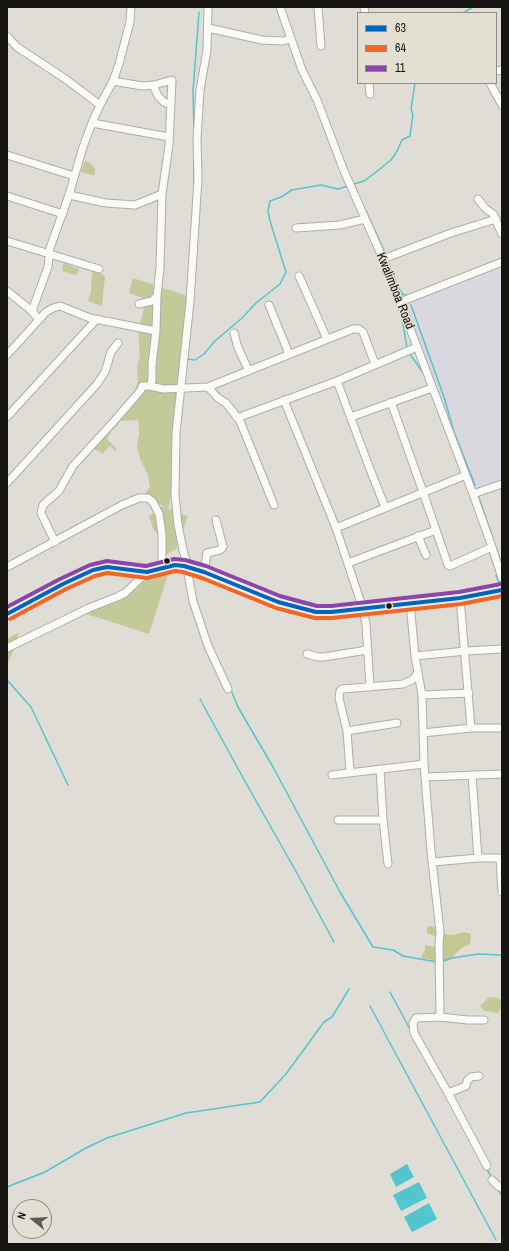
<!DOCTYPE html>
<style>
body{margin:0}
#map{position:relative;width:509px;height:1251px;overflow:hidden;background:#e0ddd6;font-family:"Archivo Narrow",sans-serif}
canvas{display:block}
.frame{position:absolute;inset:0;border:8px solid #171511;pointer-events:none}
.legend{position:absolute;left:357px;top:12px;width:140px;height:72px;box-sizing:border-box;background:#e3dfd3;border:1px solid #918e85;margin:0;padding:5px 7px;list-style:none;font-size:12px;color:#171511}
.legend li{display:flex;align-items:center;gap:8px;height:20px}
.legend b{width:20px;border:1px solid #918e85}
.north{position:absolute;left:12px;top:1199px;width:40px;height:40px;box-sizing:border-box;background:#e3dfd3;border:1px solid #918e85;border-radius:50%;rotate:288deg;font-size:11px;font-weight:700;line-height:16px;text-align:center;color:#171511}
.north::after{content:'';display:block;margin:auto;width:14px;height:18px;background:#5d5b56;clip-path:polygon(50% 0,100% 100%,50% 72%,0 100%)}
</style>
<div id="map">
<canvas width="509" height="1251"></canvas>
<div class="frame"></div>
<ul class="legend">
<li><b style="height:5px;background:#0065bd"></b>63</li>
<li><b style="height:5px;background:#f26522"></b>64</li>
<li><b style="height:5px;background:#8e44ad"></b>11</li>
</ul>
<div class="north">N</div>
</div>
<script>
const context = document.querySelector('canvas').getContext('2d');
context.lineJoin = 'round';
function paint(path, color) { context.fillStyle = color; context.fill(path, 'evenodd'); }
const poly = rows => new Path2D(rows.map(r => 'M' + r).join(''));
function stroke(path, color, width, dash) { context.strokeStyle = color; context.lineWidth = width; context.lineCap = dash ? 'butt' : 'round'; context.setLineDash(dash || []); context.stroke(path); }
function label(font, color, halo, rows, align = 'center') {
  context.font = font + ' "Archivo Narrow",sans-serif'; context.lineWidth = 3; context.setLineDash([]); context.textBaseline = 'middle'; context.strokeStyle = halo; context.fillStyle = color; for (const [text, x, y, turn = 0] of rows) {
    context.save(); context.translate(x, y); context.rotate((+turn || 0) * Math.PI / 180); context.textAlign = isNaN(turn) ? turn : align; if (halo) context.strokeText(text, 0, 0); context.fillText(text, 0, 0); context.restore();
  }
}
paint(poly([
 [502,266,502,481,474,491,404,304]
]), '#dbd7df');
paint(poly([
 [85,161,90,163,95,168,95,175,91,175,81,172],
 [64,260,68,265,79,269,77,274,74,275,62,271],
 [93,270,105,276,102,306,88,301,91,291,91,283],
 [133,278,194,298,180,422,180,451,168,509,188,516,176,549,170,552,165,556,160,535,154,531,149,516,154,512,152,504,166,508,144,495,150,487,148,475,140,459,137,446,139,433,138,420,120,421,117,426,112,430,107,439,116,448,116,452,110,446,102,454,99,451,92,449,133,395,138,382,137,365,140,357,138,330,144,309,142,298,129,293],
 [169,571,149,634,96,617,85,614,105,606,132,589,147,578,156,574],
 [19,633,15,646,7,666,7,640,12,636],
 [489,997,499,998,502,1002,502,1008,497,1013,484,1011,480,1006]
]), '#c4c99a');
paint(poly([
 [431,926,441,931,445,934,454,935,464,932,471,934,470,944,463,947,448,961,435,962,429,959,421,958,425,949,425,945,437,947,438,937,427,933,427,927]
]), '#c3c890');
paint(poly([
 [407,1164,414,1177,396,1187,390,1174],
 [419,1182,427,1198,401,1211,393,1195],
 [429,1203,437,1219,412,1232,404,1217]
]), '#52c5ce');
stroke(poly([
 [463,13,473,7],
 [194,134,193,91,199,12],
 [194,142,194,192],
 [358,193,354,184,364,181,375,173,391,160,396,153,402,140,410,136,413,115,411,109,415,83],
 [366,211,386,255],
 [394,277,399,289,404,295,409,295],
 [411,305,444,397,454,432,475,485],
 [402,318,407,348],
 [409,353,424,374],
 [187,359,195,360,204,354,215,341,242,318,256,303,280,284,286,272,270,221,268,211,270,201,281,197,292,190,321,185,338,189,348,186],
 [478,495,502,565],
 [496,575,501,588],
 [7,606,61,579],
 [7,680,31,707,68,785],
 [231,690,238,707,273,767,340,892,373,947,393,950,403,956,437,962],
 [200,699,242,776,298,875,334,942],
 [443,961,452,958,478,954,502,955],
 [390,992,411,1031],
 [370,1006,496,1240],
 [486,1168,492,1178],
 [7,1187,45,1172,86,1148,107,1138,186,1113,260,1102,286,1074,324,1022,332,1017,349,989],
 [497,1189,502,1195]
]), '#52c5ce', 1.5);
const minor = poly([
 [208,7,207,50,200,90,197,139,198,179,190,302,176,433,175,495,178,525,183,550,188,567,188,574,193,601,208,646,228,689],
 [280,7,302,70,317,100,344,171,380,252,400,302,473,494,492,547,502,578],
 [318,7,321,46],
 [364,7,365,13],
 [208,28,262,40,283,41,290,39],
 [7,36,17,47,67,80,100,105],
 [496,71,502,70],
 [113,81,142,86,154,85,172,80,169,145,162,194,160,267,157,296,156,331,152,364,152,378,151,386],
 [369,83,370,94],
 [490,83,502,105],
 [153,85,158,96,164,102,171,105],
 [92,123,169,137],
 [7,155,74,176],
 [69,195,106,203,135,205,162,194],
 [7,196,63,214],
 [478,199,485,208,493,214,502,234],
 [296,228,340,225,365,219],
 [7,241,99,269],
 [383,259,451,233,496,219],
 [299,276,327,339],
 [7,291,32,311],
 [400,302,502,262],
 [139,304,152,301,157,296],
 [269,305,289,354],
 [39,320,32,311,48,267,50,248,69,195,83,147,92,123,100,105,113,81,119,64,130,22,131,7],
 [234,333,238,348,249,371],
 [7,355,46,312,53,308,60,306,90,318,156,331],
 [337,381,368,464,385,507],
 [208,387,218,398,226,403,240,421,274,505],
 [284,400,336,528,363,609,366,624,370,687],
 [391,402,423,492,448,565,450,566,492,547],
 [7,417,96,320],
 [351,417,432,388],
 [237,418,337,381,417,347],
 [7,483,97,384,105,372,111,352,118,343],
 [473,494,502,484],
 [336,528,466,475],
 [418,536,426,555],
 [55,542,41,513,43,505,59,491,73,466,115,420,141,390,142,386,149,386,164,389,208,387,353,329,359,329,363,332,375,364],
 [348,563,436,530],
 [7,567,122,505,139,498,148,498,153,502,159,514,162,534,162,568],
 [204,572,207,553,220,550,223,547,216,520],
 [460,598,471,728],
 [410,603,415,656,422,695,424,764,431,851,440,932,439,944,440,1017],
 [7,648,89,608,117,597,125,593,147,572],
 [307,654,318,657,324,657,367,650],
 [415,656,466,651,502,649],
 [422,695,469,693],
 [347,731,397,723],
 [423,733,471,728,502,728],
 [380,769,383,820,388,864],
 [350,772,347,731,339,698,340,691,342,689,403,684,412,680,416,676,418,670],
 [332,775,424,764],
 [472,775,478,858],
 [425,777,502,774],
 [338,820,383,820],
 [500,858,502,892],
 [433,862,478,858,502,858],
 [479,1076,471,1077,467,1081,466,1086,448,1093,414,1033,413,1023,416,1018,440,1017,468,1020,484,1020],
 [448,1093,487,1166],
 [492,1180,498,1186,502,1188]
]);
const major = poly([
 [7,614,63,584,93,570,107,567,122,568,140,572,147,572,175,565,184,566,204,572,278,602,301,609,316,612,331,612,460,598,502,590]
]);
stroke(minor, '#aeada7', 9);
stroke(major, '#bdbbb8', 11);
stroke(minor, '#fafaf9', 7);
stroke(major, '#efece5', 9);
stroke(poly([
 [7,614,63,584,93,570,107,567,147,572,175,565,184,566,204,572,278,602,316,612,331,612,460,598,502,590]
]), '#0065bd', 4);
stroke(poly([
 [10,619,66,589,95,576,107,573,147,578,175,571,183,572,202,578,276,608,315,618,332,618,461,604,502,596]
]), '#f26522', 4);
stroke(poly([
 [7,607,60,579,90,565,107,561,146,566,174,559,185,560,206,566,280,596,317,606,331,606,459,592,501,584]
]), '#8e44ad', 4);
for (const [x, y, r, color] of [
 [167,561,3.5,"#171511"],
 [389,606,3.5,"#171511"]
]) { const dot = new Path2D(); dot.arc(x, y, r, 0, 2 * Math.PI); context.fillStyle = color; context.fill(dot); stroke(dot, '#e3dfd3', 1.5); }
label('13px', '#171511', '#e3dfd3', [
 ["Kwalimboa Road",395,291,68]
]);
</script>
